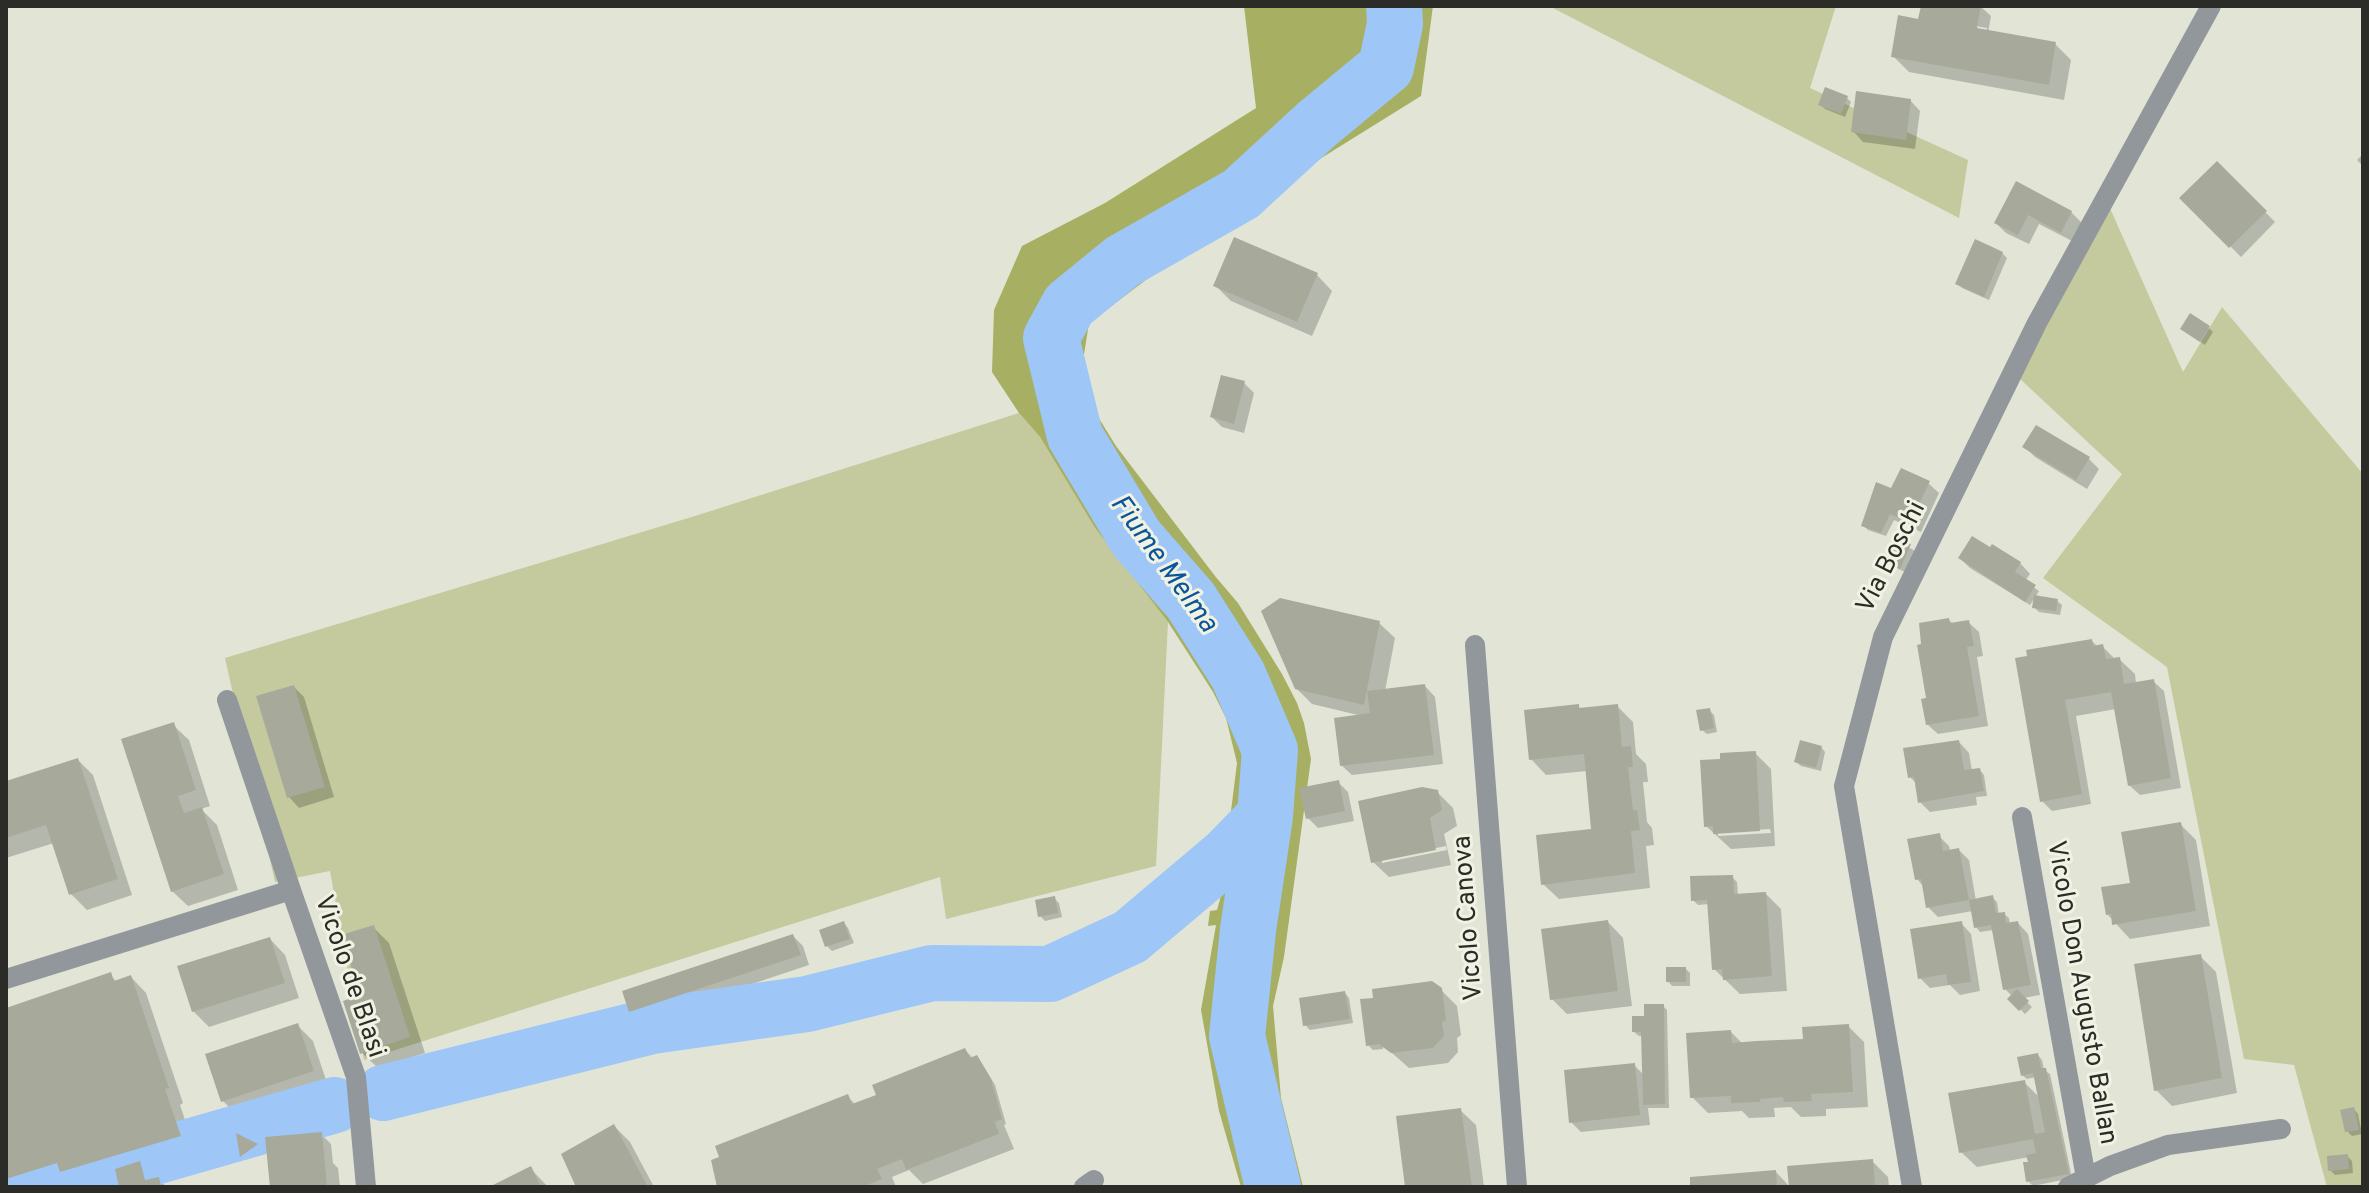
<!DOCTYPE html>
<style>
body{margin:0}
#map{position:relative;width:2369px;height:1193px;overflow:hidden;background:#e2e5d6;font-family:Overpass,sans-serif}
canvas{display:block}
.frame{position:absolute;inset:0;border:8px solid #2b2c27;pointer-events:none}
</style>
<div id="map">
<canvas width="2369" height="1193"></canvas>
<div class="frame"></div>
</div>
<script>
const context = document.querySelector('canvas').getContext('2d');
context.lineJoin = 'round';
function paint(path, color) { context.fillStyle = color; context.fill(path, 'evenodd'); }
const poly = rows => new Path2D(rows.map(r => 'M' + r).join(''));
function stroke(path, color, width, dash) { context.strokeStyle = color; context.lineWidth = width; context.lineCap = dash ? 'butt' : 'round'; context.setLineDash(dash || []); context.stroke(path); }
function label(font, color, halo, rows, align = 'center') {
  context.font = font + ' Overpass,sans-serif'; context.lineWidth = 6; context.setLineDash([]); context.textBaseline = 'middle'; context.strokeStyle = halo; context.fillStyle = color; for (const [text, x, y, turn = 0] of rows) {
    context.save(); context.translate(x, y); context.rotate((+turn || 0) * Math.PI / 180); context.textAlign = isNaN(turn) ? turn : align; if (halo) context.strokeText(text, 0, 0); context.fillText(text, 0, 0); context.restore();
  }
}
paint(poly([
 [1549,6,1836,6,1810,88,1968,160,1959,218],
 [2105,197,2183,372,2222,307,2363,474,2363,1187,2327,1187,2294,1065,2244,1059,2167,667,2043,578,2122,474,2019,378],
 [1019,413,1040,437,1095,528,1168,622,1156,866,946,919,940,877,364,1060,330,871,275,882,225,658,695,516]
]), '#c4ca9d');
paint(poly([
 [1244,6,1433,6,1421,96,1241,208,1089,323,1079,386,1116,446,1215,576,1238,603,1282,674,1297,703,1304,723,1311,759,1284,957,1273,1006,1281,1098,1303,1187,1241,1187,1219,1111,1201,1010,1216,925,1208,926,1210,911,1217,910,1220,899,1237,763,1226,718,1213,692,1168,622,1095,528,1040,437,1019,413,992,372,994,310,1022,246,1105,203,1256,108]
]), '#a7b062');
paint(poly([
 [1923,6,1980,6,1991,16,1988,33,2055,44,2071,60,2064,100,1909,72,1893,56,1920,21],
 [1925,18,1987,28,1987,32],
 [1847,98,1851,102,1845,117,1825,109,1820,104],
 [1910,100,1920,111,1915,149,1863,142,1853,131],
 [2363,154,2363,166,2357,160],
 [2217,163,2275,222,2241,257,2182,198],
 [2017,183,2071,212,2082,223,2072,241,2039,224,2029,244,2006,233,1996,223],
 [2002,253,2007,258,1989,300,1962,288,1958,284],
 [1317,275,1332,291,1312,336,1231,301,1216,286],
 [2209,328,2213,332,2205,345,2187,333],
 [1244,383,1254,393,1244,433,1222,427,1212,417],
 [2025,447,2089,459,2099,469,2087,489,2035,457],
 [1928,483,1939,493,1921,532,1894,520,1886,536,1868,530,1863,525,1890,490],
 [1897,540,1915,551,1905,572,1892,566,1887,562],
 [1960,558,2020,563,2030,574,2025,581,2039,591,2030,605,1970,568],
 [2057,601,2062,605,2060,615,2039,612,2034,607],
 [1949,620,1954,625,1968,622,1979,632,1983,656,1977,657,1988,726,1938,734,1927,724,1929,700,1923,646],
 [1379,623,1395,638,1385,691,1425,686,1435,697,1443,764,1352,775,1341,765,1362,716,1312,704,1296,688],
 [2092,641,2098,647,2103,647,2116,660,2119,659,2135,674,2136,684,2153,681,2164,691,2181,788,2140,795,2129,785,2116,709,2076,716,2091,804,2052,811,2042,801,2017,660],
 [294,687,304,697,334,797,299,808,289,797],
 [1578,706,1581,709,1617,706,1633,722,1636,754,1646,764,1648,782,1643,782,1647,822,1652,828,1654,845,1646,846,1650,888,1559,899,1543,884,1593,831,1587,771,1546,775,1531,759],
 [1709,710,1714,715,1717,732,1707,734,1702,730],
 [173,725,189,740,210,806,201,809,217,825,238,890,188,906,172,891],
 [1959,742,1969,753,1972,771,1980,770,1984,775,1987,796,1976,797,1977,805,1930,812,1920,802,1917,784,1910,777],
 [1821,747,1825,752,1821,771,1801,766,1796,762],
 [1755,753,1771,769,1775,846,1731,849,1706,826,1722,761],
 [1770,829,1771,833,1718,836,1718,832],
 [78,760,93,775,132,895,87,910,71,894,54,843,6,858,6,783],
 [1338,782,1348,792,1354,821,1318,828,1308,818],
 [1437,792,1453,808,1457,826,1444,834,1451,865,1389,877,1373,862],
 [1446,846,1447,850,1382,863,1382,859],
 [2180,824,2196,840,2210,926,2130,939,2107,914],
 [1939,836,1949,846,1950,851,1959,850,1969,860,1976,901,1992,897,1997,902,1999,915,2004,914,2009,918,2010,925,2018,923,2028,934,2040,995,2023,998,2032,1007,2025,1014,2010,999,2012,996,2005,989,1994,930,1980,932,1976,927,1973,911,1938,917,1928,907,1924,887,1917,879],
 [1732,877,1737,882,1738,896,1766,894,1781,909,1787,991,1740,994,1714,969,1709,904,1698,905,1693,900],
 [1054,898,1059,903,1062,917,1045,921,1040,916],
 [1608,922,1623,938,1632,1006,1567,1014,1552,999],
 [844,923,848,928,854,943,832,951,827,946,822,931],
 [1961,923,1971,934,1980,991,1960,995,1950,985,1930,988,1920,978],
 [373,927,389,943,425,1053,378,1068,362,1053,362,996],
 [793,936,803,946,809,965,641,1021,630,1011],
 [270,939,285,955,299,998,209,1027,193,1011],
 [2200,956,2216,972,2237,1093,2172,1106,2156,1090],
 [1686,969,1690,973,1690,986,1672,986,1668,981],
 [110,975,117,982,131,977,146,993,183,1103,180,1105,196,1152,144,1167,147,1181,158,1179,167,1187,121,1187,119,1174,78,1187,70,1179,45,1187,16,1187,6,1175,6,1010],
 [1441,990,1457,1006,1461,1035,1457,1038,1458,1052,1448,1063,1409,1068,1383,1045,1383,1049,1373,1050,1368,1045],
 [1345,993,1349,998,1353,1023,1310,1030,1305,1025],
 [1663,1006,1667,1010,1669,1108,1648,1108,1650,1125,1581,1132,1571,1122,1634,1065,1644,1075,1643,1036,1639,1036,1634,1032,1646,1018],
 [297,1025,313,1041,328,1086,238,1116,223,1101],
 [1848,1026,1864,1042,1868,1107,1826,1109,1826,1116,1801,1117,1791,1107,1774,1108,1775,1117,1749,1118,1742,1111,1708,1113,1692,1097,1731,1032,1743,1044,1805,1040],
 [965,1050,974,1059,977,1057,981,1062,995,1085,1006,1124,1004,1125,1014,1149,923,1184,909,1170,892,1177,896,1187,719,1187,847,1096,856,1105,876,1097],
 [2038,1055,2042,1060,2044,1070,2050,1074,2072,1178,2033,1186,2028,1181,2029,1157,1977,1167,1961,1152,2024,1082,2040,1098,2036,1077,2027,1079,2022,1075],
 [2354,1109,2358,1114,2362,1134,2352,1136,2347,1131],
 [1460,1110,1476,1125,1484,1187,1407,1187],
 [614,1126,630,1142,654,1187,578,1187],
 [321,1134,331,1144,333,1163,338,1168,340,1187,272,1187],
 [238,1136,257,1146,261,1150,246,1160,242,1156],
 [2347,1156,2352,1161,2353,1173,2335,1175,2330,1170],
 [1872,1161,1888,1177,1889,1187,1791,1187],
 [531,1169,548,1187,494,1187],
 [1776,1172,1790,1187,1692,1187]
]), '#0003');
stroke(poly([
 [383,1093,652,1026,807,1004,932,973,1050,974,1130,937,1226,856,1265,816],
 [30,1187,140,1161,335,1105],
 [1273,1187,1237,1036,1248,930,1265,816,1270,750,1238,675,1191,601,1136,538,1075,436,1051,338,1069,305,1123,261,1241,194,1317,124,1386,67,1395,24,1394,6]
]), '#9ec7f7', 56);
paint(poly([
 [1921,6,1981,6,1977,28,2056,42,2049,85,1891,57,1898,15,1918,19],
 [1825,87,1848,96,1841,114,1818,105],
 [1856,91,1911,99,1906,140,1851,132],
 [2217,161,2267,211,2229,248,2179,198],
 [2016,181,2072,211,2061,233,2028,215,2018,235,1994,223],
 [1234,237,1318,273,1297,322,1213,286],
 [1975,239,2003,252,1984,297,1955,284],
 [2190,313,2210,326,2200,342,2180,329],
 [1221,375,1245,381,1234,424,1210,417],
 [2036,425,2090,457,2076,480,2022,447],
 [1901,468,1930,481,1910,523,1890,514,1881,533,1861,526,1876,482,1891,488],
 [1972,536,1990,547,1992,544,2021,562,2015,572,2036,585,2025,602,1958,558],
 [1896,538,1911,544,1900,569,1885,562],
 [2034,595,2058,599,2056,611,2032,608],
 [1280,598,1380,621,1364,705,1295,689,1261,611],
 [1949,618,1950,623,1969,620,1974,646,1967,647,1979,716,1926,725,1921,699,1926,698,1917,645,1921,644,1919,623],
 [2092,639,2093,646,2103,644,2106,659,2120,657,2124,684,2154,679,2171,778,2128,786,2111,692,2065,700,2082,794,2040,802,2015,658,2027,656,2026,650],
 [1425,684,1434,755,1340,766,1334,718,1370,713,1367,691],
 [294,685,325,787,287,798,256,696],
 [1579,704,1579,708,1618,704,1622,747,1631,746,1633,767,1628,767,1633,810,1637,810,1640,830,1631,831,1635,873,1541,885,1536,835,1591,829,1584,754,1529,760,1524,710],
 [1710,708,1714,728,1700,731,1696,710],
 [174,722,196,790,178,796,184,813,202,807,224,874,171,892,121,739],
 [1800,740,1822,746,1816,768,1794,762],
 [1959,740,1964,770,1980,768,1984,791,1918,803,1914,777,1908,778,1903,748],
 [1756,751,1760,831,1713,834,1713,826,1704,827,1700,760,1720,759,1720,753],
 [78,758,118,879,69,895,46,825,6,838,6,781],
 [1339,780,1345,811,1306,819,1299,788],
 [1422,787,1438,790,1442,810,1430,818,1436,850,1371,863,1358,801],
 [2181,822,2196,911,2112,925,2111,914,2106,915,2101,887,2130,883,2121,832],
 [1940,833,1943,851,1959,848,1969,900,1926,908,1921,879,1915,880,1907,839],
 [1733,875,1734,894,1766,892,1772,976,1723,980,1722,969,1712,970,1707,900,1691,901,1690,876],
 [1993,895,1996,913,2005,912,2006,923,2018,921,2031,985,2003,990,1991,925,1974,928,1969,900],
 [1055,896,1058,913,1038,917,1035,900],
 [1608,920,1618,991,1550,1000,1541,929],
 [844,921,850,939,825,947,819,930],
 [1962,921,1971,982,1948,985,1946,974,1918,979,1910,929],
 [374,925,410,1037,360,1054,343,1001,360,995,341,935],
 [793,934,801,955,629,1012,622,991],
 [270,937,285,983,192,1012,177,966],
 [2201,954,2222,1078,2154,1091,2134,964],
 [1666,967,1686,967,1686,982,1666,982],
 [111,972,114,981,131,975,169,1088,165,1089,181,1136,60,1172,57,1163,6,1179,6,1008],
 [1432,981,1442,988,1446,1020,1442,1022,1444,1036,1433,1048,1391,1053,1379,1044,1366,1046,1360,999,1373,998,1372,989],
 [2017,989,2029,1001,2019,1011,2007,999],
 [1345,991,1350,1019,1303,1026,1299,998],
 [1644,1004,1664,1004,1665,1104,1643,1105,1641,1032,1632,1032,1632,1016,1644,1016],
 [298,1023,314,1071,221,1102,205,1054],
 [1849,1024,1853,1092,1811,1094,1812,1101,1784,1102,1783,1097,1760,1099,1760,1102,1731,1103,1731,1096,1690,1098,1686,1033,1731,1030,1732,1043,1756,1041,1803,1039,1802,1027],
 [965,1048,970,1058,977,1055,991,1079,1002,1119,995,1122,999,1134,906,1170,902,1159,877,1169,882,1179,862,1187,717,1187,711,1160,719,1157,715,1146,848,1094,852,1104,876,1095,872,1085],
 [2038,1053,2041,1068,2046,1068,2069,1174,2026,1182,2023,1162,2028,1162,2026,1155,2036,1153,2033,1139,1959,1153,1948,1093,2025,1080,2035,1134,2045,1132,2033,1073,2021,1076,2017,1057],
 [1635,1063,1640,1115,1569,1123,1564,1070],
 [2354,1107,2359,1130,2345,1132,2340,1110],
 [1461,1108,1472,1187,1405,1187,1396,1116],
 [614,1124,648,1187,576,1187,561,1154],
 [322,1132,327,1187,270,1187,265,1137],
 [236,1133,258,1144,240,1157],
 [2348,1154,2349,1169,2328,1171,2327,1156],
 [1873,1159,1875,1187,1789,1187,1787,1166],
 [140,1161,145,1180,159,1177,161,1187,119,1187,115,1169],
 [531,1166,541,1187,489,1187],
 [1776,1170,1777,1187,1690,1187,1690,1177]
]), '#a7a99b');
stroke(poly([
 [1475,645,1517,1187],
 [227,700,291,890],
 [2022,817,2086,1178],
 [6,979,291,890,356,1077,366,1187],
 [1084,1187,1094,1180],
 [1912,1187,1844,786,1883,637,2037,323,2211,6],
 [2068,1187,2110,1166,2168,1145,2281,1129]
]), '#92979c', 20);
label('26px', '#2b2c27', '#f0f2e3', [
 ["Via Boschi",1893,558,-63],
 ["Vicolo Canova",1470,918,-94],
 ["Vicolo de Blasi",348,977,71],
 ["Vicolo Don Augusto Ballan",2080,993,80]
]);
label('italic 28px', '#0b549a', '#f0f2e3', [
 ["Fiume Melma",1162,565,54]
]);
</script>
